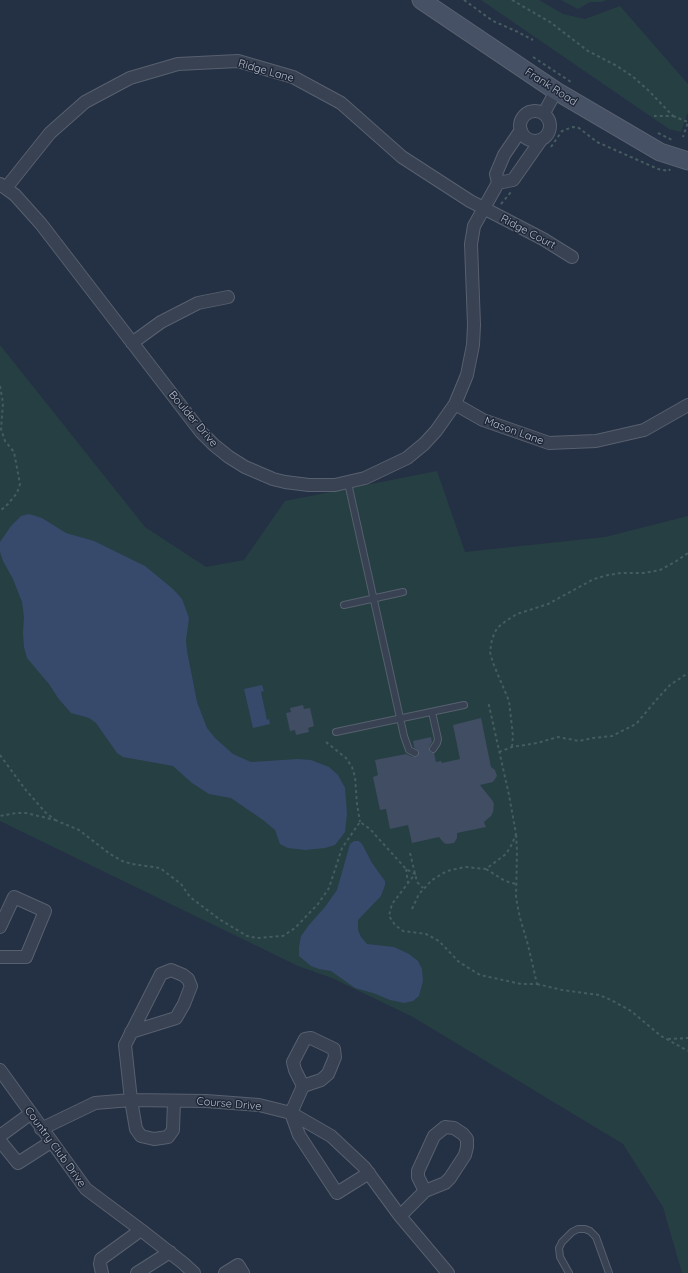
<!DOCTYPE html>
<style>
body{margin:0}
canvas{display:block;background:#243043}
</style>
<canvas width="688" height="1273"></canvas>
<script>
const context = document.querySelector('canvas').getContext('2d');
context.lineJoin = 'round';
function paint(path, color) { context.fillStyle = color; context.fill(path, 'evenodd'); }
const poly = rows => new Path2D(rows.map(r => 'M' + r).join(''));
function stroke(path, color, width, dash) { context.strokeStyle = color; context.lineWidth = width; context.lineCap = dash ? 'butt' : 'round'; context.setLineDash(dash || []); context.stroke(path); }
function label(font, color, halo, rows, align = 'center') {
  context.font = font + ' Quicksand,sans-serif'; context.lineWidth = 3; context.setLineDash([]); context.textBaseline = 'middle'; context.strokeStyle = halo; context.fillStyle = color; for (const [text, x, y, turn = 0] of rows) {
    context.save(); context.translate(x, y); context.rotate((+turn || 0) * Math.PI / 180); context.textAlign = isNaN(turn) ? turn : align; if (halo) context.strokeText(text, 0, 0); context.fillText(text, 0, 0); context.restore();
  }
}
paint(poly([
 [481,0,539,0,563,14,585,19,620,6,688,84,688,112,681,132,669,129],
 [561,0,607,0,602,2,590,2,578,9],
 [0,345,145,527,206,567,244,560,285,501,437,471,465,552,605,537,688,516,688,1273,682,1273,663,1207,623,1144,413,1017,332,978,298,966,0,821]
]), '#263f43');
paint(poly([
 [29,514,42,518,66,533,94,541,145,566,173,589,182,599,189,618,186,640,187,651,197,702,207,728,215,738,233,754,251,762,298,759,311,760,329,767,338,775,345,788,347,814,345,832,335,845,325,848,305,850,288,848,280,844,275,830,263,820,231,798,209,794,192,783,173,766,123,757,117,753,96,723,89,718,71,713,58,698,49,684,27,658,24,647,23,633,24,617,22,602,13,579,3,561,0,552,0,542,11,526,21,516],
 [262,685,264,691,261,692,267,720,269,719,270,724,253,728,244,689],
 [354,841,359,841,362,844,372,863,385,881,385,885,381,896,358,920,358,930,361,937,367,944,394,947,409,954,418,961,422,969,423,981,419,996,413,1001,404,1003,390,1000,373,993,355,988,331,971,319,969,311,966,299,956,299,947,301,936,309,925,325,907,337,890,350,844]
]), '#374a6b');
paint(poly([
 [303,705,304,709,310,708,314,726,308,728,309,732,296,735,295,730,290,731,286,713,291,712,290,708],
 [481,718,491,767,495,770,497,776,493,782,480,785,492,800,494,804,493,812,491,816,484,822,486,827,457,833,457,838,454,843,447,844,444,843,439,837,412,843,408,825,390,829,386,809,380,810,373,777,378,775,375,760,406,754,413,757,417,757,419,752,414,747,413,741,431,737,432,742,429,747,429,751,431,753,434,753,436,762,441,761,442,763,460,759,453,725]
]), '#404d63');
const lane = poly([
 [348,483,404,736,409,750,415,753],
 [344,605,403,592],
 [432,712,438,739,437,743,433,749],
 [336,732,464,705],
 [569,1273,560,1257,559,1248,562,1242,572,1232,578,1229,585,1229,590,1231,596,1237,609,1273]
]);
const street = poly([
 '520 126a15 15 0 1 1 30 0a15 15 0 1 1-30 0Z',
 [544,113,556,91],
 [498,183,513,180,541,140],
 [0,184,15,195,41,224,201,432,214,445,229,457,245,467,273,479,285,482,309,485,335,485,365,478,407,458,424,444,436,431,455,404,467,375,473,345,474,325,471,244,474,226,498,183,496,174,504,155,521,130],
 [6,188,50,133,85,102,130,78,178,64,238,61,293,77,341,103,402,157,470,201,543,239,572,257],
 [132,343,161,322,198,303,228,297],
 [455,404,483,420,549,443,596,441,644,430,688,405],
 [0,927,14,897,45,911,26,957,0,957],
 [131,1032,176,1018,184,1004,191,986,188,979,183,975,171,970,161,974,125,1045,131,1100,136,1129,141,1136,154,1139,168,1137,173,1130,174,1101],
 [0,1070,86,1189,141,1230,183,1263,194,1273],
 [303,1086,295,1070,293,1062,305,1039,311,1038,334,1049,335,1057,328,1074,321,1080,303,1086,291,1113,299,1135,337,1193,369,1173],
 [41,1129,95,1103,131,1100,206,1101,259,1105,291,1113,331,1136,364,1167,400,1216,448,1273],
 [0,1136,30,1114],
 [0,1141,18,1163,51,1142],
 [400,1216,425,1191,418,1177,418,1171,434,1136,445,1127,454,1128,463,1134,467,1139,467,1147,465,1155,450,1178,445,1183,425,1191],
 [102,1273,100,1264,101,1259,141,1230],
 [137,1273,170,1252],
 [225,1273,238,1265,243,1273]
]);
const secondary = poly([
 [421,0,556,91,660,152,688,161]
]);
stroke(lane, '#57606f', 8);
stroke(street, '#57606f', 14);
stroke(secondary, '#57606f', 19);
stroke(poly([
 [464,0,493,21,518,32,533,40],
 [512,0,550,22,588,51,617,66,632,76,648,90,673,116,654,116],
 [533,57,571,82],
 [673,116,688,122,683,137],
 [658,133,672,140],
 [551,147,562,131,573,127,579,128,597,142,658,169,669,171,670,169],
 [501,204,511,192],
 [0,386,3,403,1,429,5,441,14,452,20,484,17,493,8,504,0,511],
 [326,742,346,758,352,767,355,777,357,804,360,822],
 [512,747,513,736,509,701,493,663,490,652,492,639,497,628,506,621,517,614,548,604,594,579,608,575,621,573,644,573,660,570,675,562,688,553],
 [499,752,512,747,537,743,558,737,579,741,593,738,612,736,636,724,658,698,670,685,688,673],
 [0,755,25,789,45,812,55,820,26,813,16,813,0,816],
 [55,820,79,830,110,854,122,861,132,864,160,868,181,884,190,897,219,919,247,936,257,938,283,936,295,928,318,904,329,888,342,848,360,822,370,829,406,869,415,874,392,904,389,916,395,925,403,931,426,934,439,941,459,962,480,975,521,984,537,984,528,945,520,918,516,898,517,851,516,834],
 [410,853,417,882,423,888],
 [406,869,408,883],
 [486,869,505,881,516,884],
 [412,909,419,894,432,880,447,871,465,867,486,869,506,854,512,844,516,834,509,795,488,701],
 [537,984,562,990,599,995,611,1000,631,1011,661,1036,688,1051],
 [668,1039,688,1038]
]), '#455c60', 2, [3, 3]);
stroke(lane, '#394252', 6);
stroke(street, '#394252', 12);
stroke(secondary, '#465165', 17);
label('11px', '#b6bdcc', '#1d2737', [
 ["Ridge Lane",266,71,16],
 ["Frank Road",551,87,33],
 ["Ridge Court",528,232,28],
 ["Boulder Drive",193,419,50],
 ["Mason Lane",514,431,20],
 ["Course Drive",229,1104,5],
 ["Country Club Drive",55,1147,54]
]);
</script>
